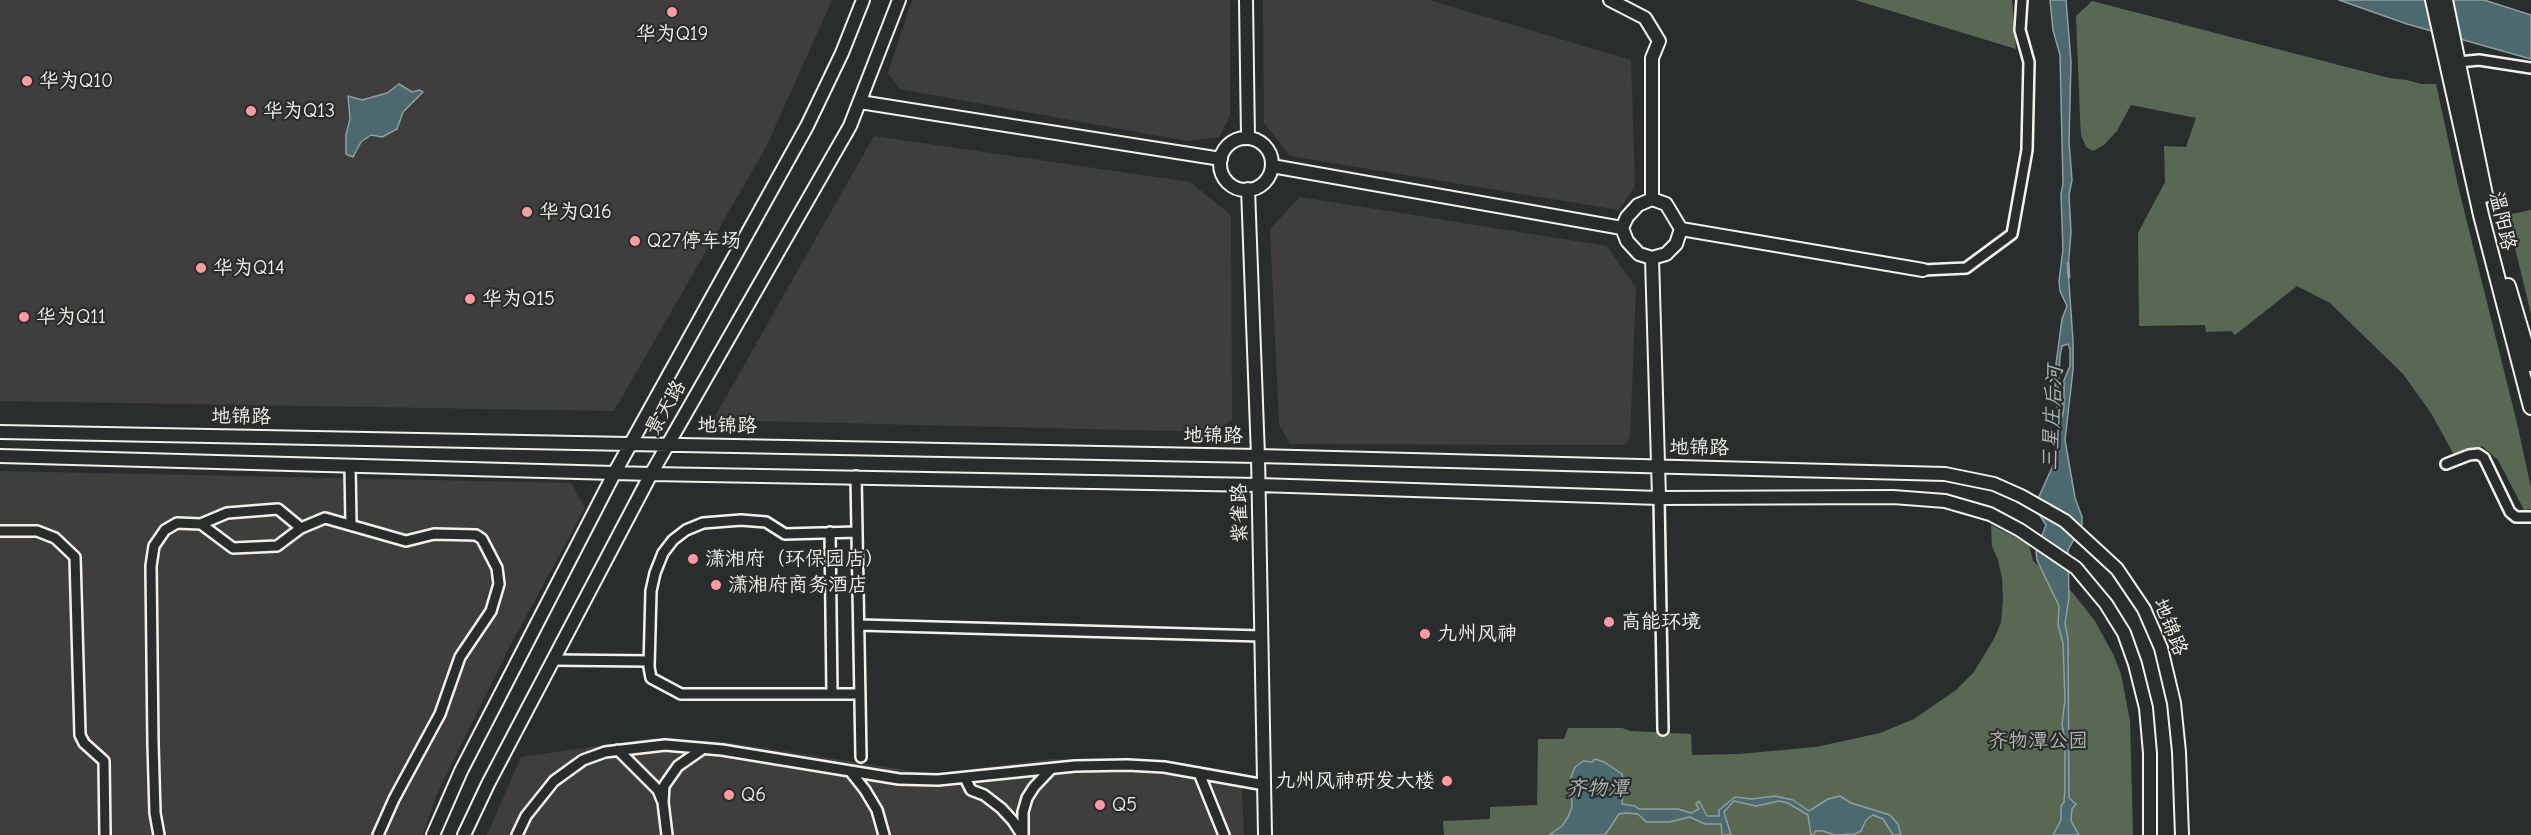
<!DOCTYPE html>
<meta charset="utf-8">
<style>
body{margin:0}
canvas{display:block;background:#2a2d2e}
</style>
<canvas width="2531" height="835"></canvas>
<script>
const context = document.querySelector('canvas').getContext('2d');
context.lineJoin = 'round';
function paint(path, color) { context.fillStyle = color; context.fill(path, 'evenodd'); }
const poly = rows => new Path2D(rows.map(r => 'M' + r).join(''));
function stroke(path, color, width, dash) { context.strokeStyle = color; context.lineWidth = width; context.lineCap = dash ? 'butt' : 'round'; context.setLineDash(dash || []); context.stroke(path); }
function label(font, color, halo, rows, align = 'center') {
  context.font = font + ' "Comic Neue","LXGW WenKai TC",sans-serif'; context.lineWidth = 4.5; context.setLineDash([]); context.textBaseline = 'middle'; context.strokeStyle = halo; context.fillStyle = color; for (const [text, x, y, turn = 0] of rows) {
    context.save(); context.translate(x, y); context.rotate((+turn || 0) * Math.PI / 180); context.textAlign = isNaN(turn) ? turn : align; if (halo) context.strokeText(text, 0, 0); context.fillText(text, 0, 0); context.restore();
  }
}
paint(poly([
 [0,0,832,0,766,147,614,411,0,401],
 [912,0,1230,0,1230,116,1219,137,1187,141,900,89,888,73],
 [1263,0,1429,0,1631,60,1635,186,1619,210,1290,156,1264,123],
 [874,136,1190,182,1231,215,1232,420,1213,432,713,420],
 [1300,197,1607,246,1636,288,1630,437,1625,445,1290,444,1279,424,1270,229],
 [0,471,571,483,585,508,510,646,436,796,423,835,0,835],
 [653,738,726,742,932,774,1051,759,1184,763,1241,773,1244,835,487,835,521,757]
]), '#403d3e');
paint(poly([
 [1855,0,2012,0,2016,49],
 [2092,1,2389,78,2407,80,2421,84,2436,84,2459,190,2517,423,2531,488,2531,509,2524,510,2498,460,2482,446,2454,455,2431,413,2403,374,2330,303,2297,286,2235,335,2231,331,2206,332,2205,325,2139,326,2138,233,2165,182,2164,146,2186,147,2196,118,2131,105,2117,131,2104,145,2093,151,2086,147,2081,135,2080,116,2076,16],
 [2531,210,2531,314,2507,215],
 [1991,525,2029,544,2033,561,2073,593,2095,621,2113,654,2121,674,2130,721,2133,835,1444,835,1443,821,1490,819,1490,807,1537,805,1538,739,1564,739,1568,728,1622,728,1630,731,1691,734,1692,755,1738,754,1816,747,1880,733,1914,719,1956,690,1974,672,1995,637,2001,622,2003,599,2002,578,1998,560,1992,546]
]), '#586852');
const water = poly([
 [2050,0,2066,0,2071,62,2069,142,2072,180,2069,195,2071,232,2068,269,2073,341,2073,370,2065,440,2075,498,2082,517,2082,525,2068,550,2069,598,2065,623,2068,639,2069,798,2076,804,2072,809,2071,821,2079,835,2053,835,2061,820,2061,806,2064,802,2065,788,2065,741,2062,725,2065,699,2063,643,2058,625,2059,606,2037,560,2036,551,2046,525,2037,511,2036,503,2056,459,2056,444,2060,425,2055,393,2056,364,2062,319,2067,306,2060,291,2059,281,2063,250,2061,194,2063,184,2060,55,2053,30,2050,0],
 [2068,344,2070,349,2070,366,2064,380,2064,408,2062,417,2060,411,2063,402,2058,392,2060,356,2062,346,2068,344],
 [2339,0,2484,0,2531,15,2531,59,2407,24,2339,0],
 [399,84,412,92,420,90,423,92,403,112,397,129,382,137,371,135,361,142,353,157,346,154,346,135,350,119,348,96,362,100,387,93,399,84],
 [1595,759,1604,762,1622,774,1624,782,1622,804,1635,806,1639,809,1678,809,1691,813,1699,809,1696,804,1699,801,1707,816,1719,816,1719,810,1735,797,1752,799,1775,796,1793,800,1809,811,1828,799,1840,796,1851,803,1890,815,1898,824,1901,835,1893,835,1883,819,1873,815,1866,820,1861,831,1855,834,1835,835,1823,831,1815,831,1814,835,1811,835,1808,815,1788,803,1779,801,1756,806,1734,801,1724,812,1731,835,1722,835,1721,824,1705,824,1690,817,1669,822,1646,822,1638,814,1626,813,1619,814,1605,835,1549,835,1562,826,1568,817,1572,807,1571,777,1575,767,1583,761,1592,762,1595,759]
]);
paint(water, '#4b696e');
stroke(water, '#8f9f9f', 1.5);
stroke(poly([
 [2068,263,2069,277]
]), '#8f9f9f', 3);
const minor = poly([
 [2458,62,2479,60,2531,68],
 [1923,270,1966,268,2012,234,2027,150,2029,62,2020,30,2022,0],
 [2446,464,2469,455,2478,454,2484,458,2510,512,2516,517,2531,517],
 [350,466,351,524],
 [856,476,861,757],
 [1659,498,1663,730],
 [201,524,233,548,277,546,301,528],
 [0,531,37,531,55,538,75,557,80,735,84,743,104,761,105,835],
 [830,532,832,694],
 [857,532,785,534,766,522,741,520,703,523,686,530,673,540,663,553,655,573,651,591,649,667,651,678,681,694,860,694],
 [859,625,1262,636],
 [553,660,649,661],
 [618,750,658,790,662,800],
 [850,771,865,790,877,810,884,835],
 [1199,773,1224,835],
 [965,778,971,790,984,795,1001,808,1013,821,1022,835],
 [159,835,155,813,153,744,151,566,154,546,165,530,177,523,201,524,227,513,278,509,301,528,325,518,406,541,434,534,476,535,482,539,497,568,499,584,491,611,460,657,440,714,394,799,378,835],
 [517,835,526,816,554,781,583,760,605,752,665,745,722,750,899,779,938,780,1075,766,1127,765,1164,767,1265,785],
 [667,835,663,802,664,786,678,766,701,750],
 [1023,835,1023,812,1027,798,1034,787,1051,769]
]);
const tertiary = poly([
 [1246,0,1248,138],
 [1610,0,1645,18,1659,41,1652,58,1652,199],
 [860,102,1221,159],
 '1220 164a26 26 0 1 1 52 0a26 26 0 1 1-52 0Z',
 [1272,166,1622,228],
 [1248,189,1258,456,1265,835],
 [1652,199,1666,204,1681,229,1676,244,1666,254,1652,258,1639,254,1627,241,1622,228,1627,217,1638,205,1652,199],
 [1681,229,1923,270],
 [1652,258,1659,498],
 [0,432,1258,456,1945,474,1994,484,2021,496,2065,521,2117,569,2144,609,2161,648,2174,703,2179,752,2182,835],
 [0,456,651,474,1259,485,1659,498,1893,497,1945,501,1990,514,2020,530,2076,568,2106,604,2124,633,2135,664,2146,708,2150,753,2150,835],
 [433,835,461,771,615,472,807,126,842,53,863,0],
 [464,835,488,784,651,474,850,126,899,0]
]);
const secondary = poly([
 [2433,0,2481,215,2531,407],
 [2445,0,2485,195],
 [2508,286,2531,364]
]);
stroke(minor, '#f4f1e8', 14);
stroke(tertiary, '#f4f1e8', 16);
stroke(secondary, '#f4f1e8', 18);
stroke(minor, '#2a2d2e', 9);
stroke(tertiary, '#2a2d2e', 12);
stroke(secondary, '#2a2d2e', 14);
for (const [x, y, r, color] of [
 [672,12,6,"#ff9aa2"],
 [27,81,6,"#ff9aa2"],
 [251,111,6,"#ff9aa2"],
 [527,212,6,"#ff9aa2"],
 [635,241,6,"#ff9aa2"],
 [201,268,6,"#ff9aa2"],
 [470,299,6,"#ff9aa2"],
 [24,317,6,"#ff9aa2"],
 [693,559,6,"#ff9aa2"],
 [716,585,6,"#ff9aa2"],
 [1609,622,6,"#ff9aa2"],
 [1425,634,6,"#ff9aa2"],
 [1447,781,6,"#ff9aa2"],
 [729,795,6,"#ff9aa2"],
 [1100,805,6,"#ff9aa2"]
]) { const dot = new Path2D(); dot.arc(x, y, r, 0, 2 * Math.PI); context.fillStyle = color; context.fill(dot); stroke(dot, '#2a2d2e', 2); }
label('20px', '#f4f1e8', '#2a2d2e', [
 ["华为Q19",672,34,"center"],
 ["华为Q10",39,81],
 ["华为Q13",263,111],
 ["华为Q16",539,212],
 ["Q27停车场",647,241],
 ["华为Q14",213,268],
 ["华为Q15",482,299],
 ["华为Q11",36,317],
 ["潇湘府（环保园店）",705,559],
 ["潇湘府商务酒店",728,585],
 ["高能环境",1621,622],
 ["九州风神",1437,634],
 ["九州风神研发大楼",1435,781,"right"],
 ["Q6",741,795],
 ["Q5",1112,805]
], 'left');
label('20px', '#f4f1e8', '#2a2d2e', [
 ["温阳路",2502,221,77],
 ["景天路",666,408,-60],
 ["地锦路",241,417,1],
 ["地锦路",727,426,1],
 ["地锦路",1213,436,1],
 ["地锦路",1699,448,1],
 ["紫雀路",1240,513,-91],
 ["地锦路",2170,627,68]
]);
label('20px', '#b6baac', '#2a2d2e', [
 ["齐物潭公园",2038,741]
]);
label('italic 21px', '#b0bbb7', '#2a2d2e', [
 ["三星庄后河",2053,418,-87],
 ["齐物潭",1597,789]
]);
</script>
